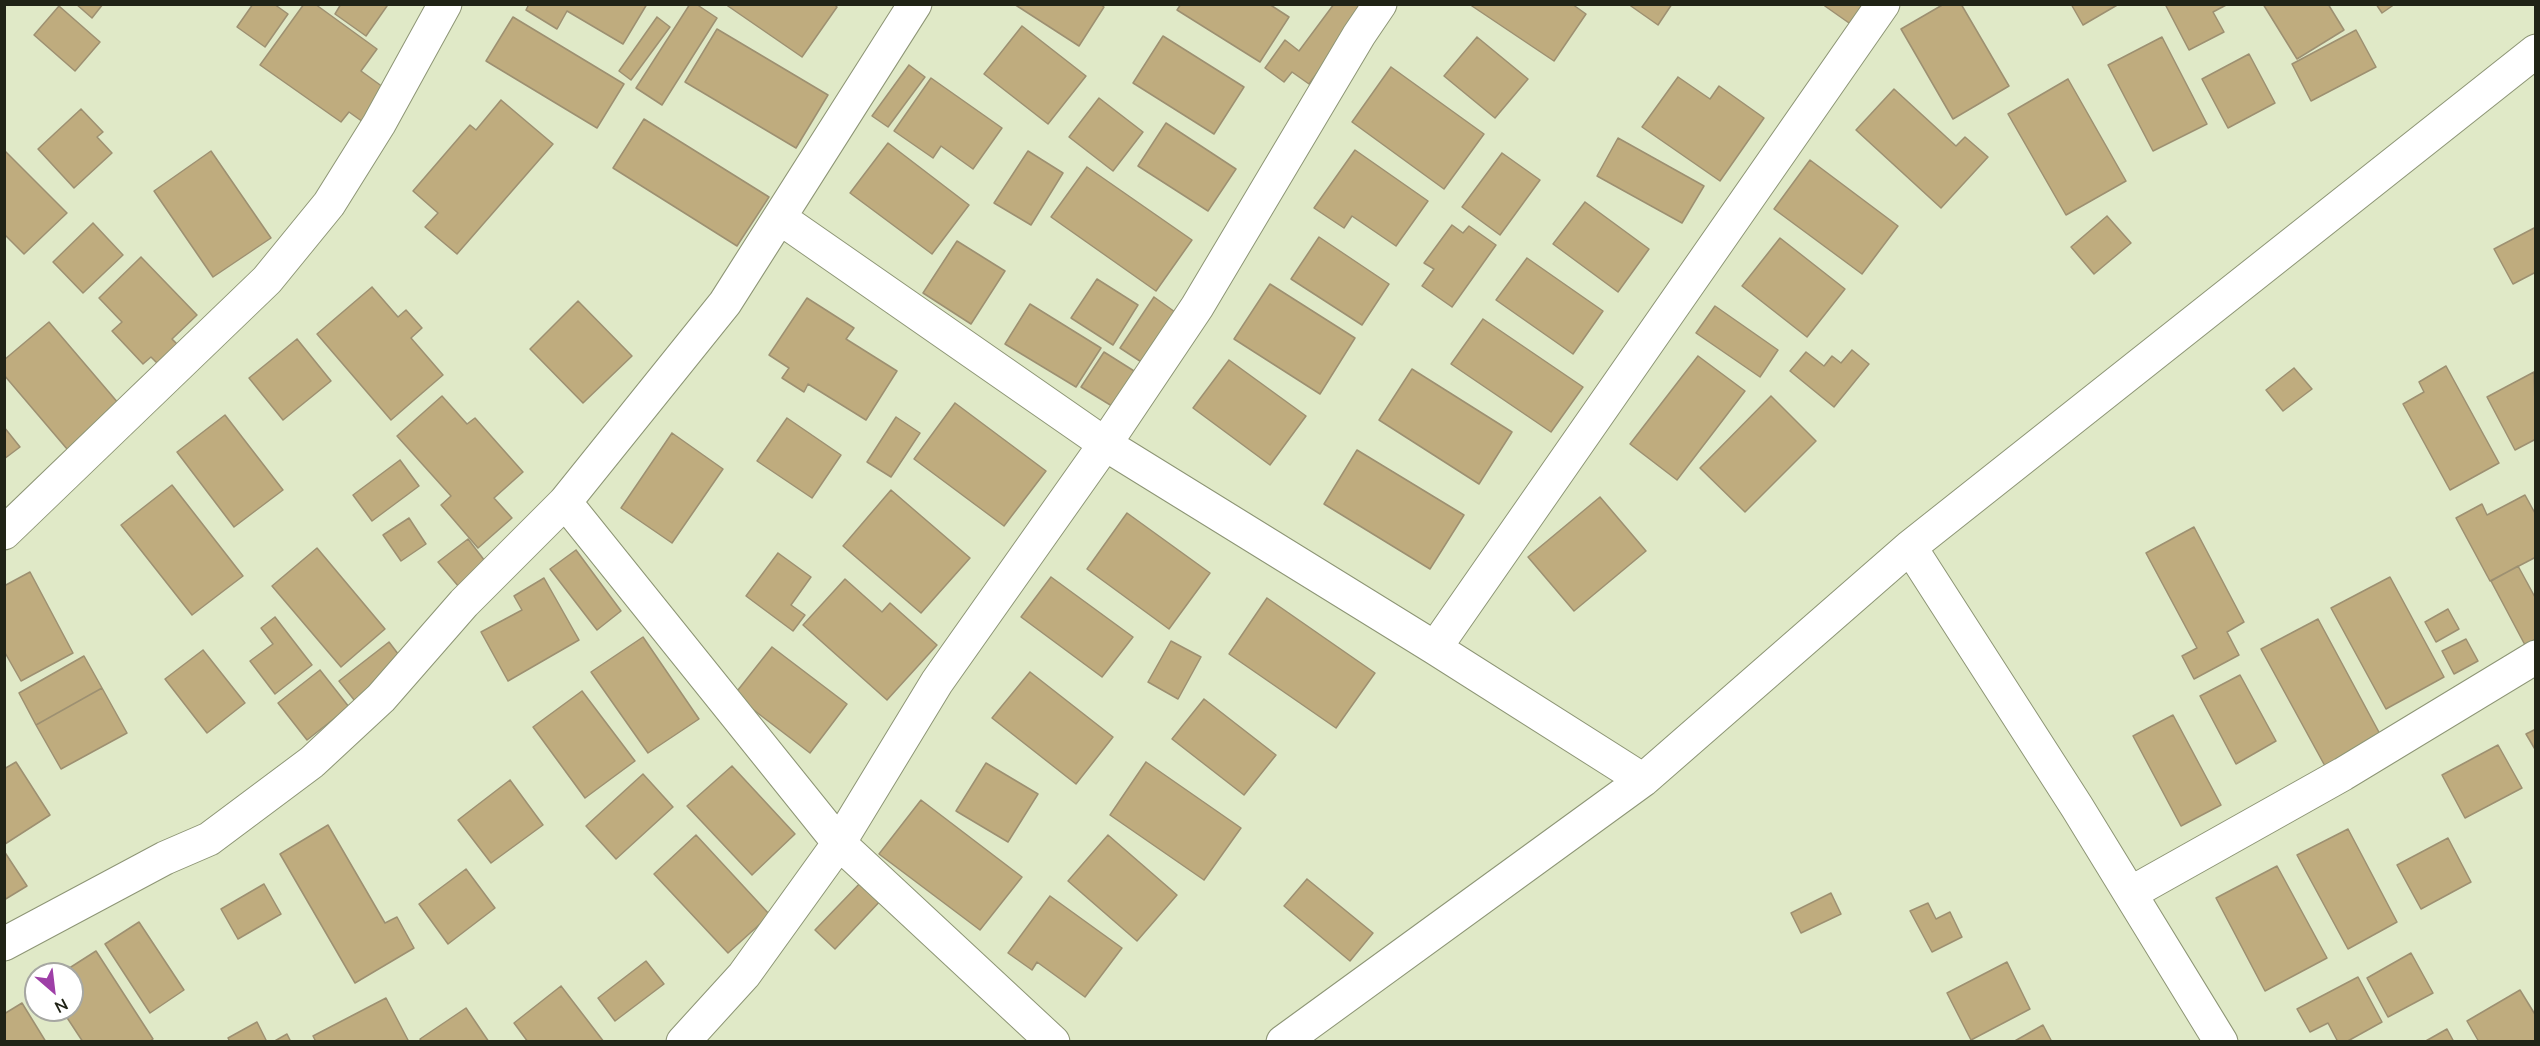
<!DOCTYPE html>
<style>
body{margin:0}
#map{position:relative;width:2540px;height:1046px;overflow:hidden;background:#e0e9c7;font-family:Mulish,sans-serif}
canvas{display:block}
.frame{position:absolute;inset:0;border:6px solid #202316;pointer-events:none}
.north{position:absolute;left:24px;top:962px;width:60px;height:60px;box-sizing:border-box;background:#fff;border:2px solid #a6a7a2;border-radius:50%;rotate:152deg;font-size:16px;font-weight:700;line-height:24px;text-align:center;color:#202316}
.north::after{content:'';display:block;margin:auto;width:21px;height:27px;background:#9e3fa7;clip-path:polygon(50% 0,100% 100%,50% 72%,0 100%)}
</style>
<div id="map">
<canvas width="2540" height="1046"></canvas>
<div class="frame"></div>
<div class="north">N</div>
</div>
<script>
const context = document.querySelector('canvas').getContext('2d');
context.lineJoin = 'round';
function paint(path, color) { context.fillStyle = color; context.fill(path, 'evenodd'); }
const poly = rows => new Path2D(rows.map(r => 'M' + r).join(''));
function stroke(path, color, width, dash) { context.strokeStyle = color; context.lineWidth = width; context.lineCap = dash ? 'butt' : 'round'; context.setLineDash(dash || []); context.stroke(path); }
const building = poly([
 [76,4,103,4,92,18,76,4],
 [253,4,274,4,288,14,265,47,237,27,253,4],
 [304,4,315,4,377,49,361,71,387,90,363,122,349,112,341,122,260,65,304,4],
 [341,4,384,4,387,6,366,36,335,14,341,4],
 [529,4,647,4,623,44,567,11,557,29,526,10,529,4],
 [690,4,696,4,717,18,662,105,636,88,690,4],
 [725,4,834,4,837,7,802,57,725,4],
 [1014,4,1100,4,1104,7,1079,46,1014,4],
 [1181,4,1269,4,1289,17,1260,62,1177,10,1181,4],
 [1334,4,1368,4,1309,84,1292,72,1284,82,1265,68,1285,40,1299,51,1334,4],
 [1469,4,1572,4,1586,14,1554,61,1469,4],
 [1628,4,1672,4,1658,25,1628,4],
 [1822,4,1877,4,1859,30,1822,4],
 [1944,4,1961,4,2009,86,1953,119,1901,29,1944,4],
 [2071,4,2119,4,2083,25,2071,4],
 [2165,4,2228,4,2213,12,2224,32,2189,50,2165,4],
 [2263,4,2328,4,2344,30,2297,59,2263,4],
 [2376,4,2395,4,2382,13,2376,4],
 [59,6,100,42,75,71,34,35,59,6],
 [513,17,624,84,597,128,486,61,513,17],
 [657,17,670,27,631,80,619,71,657,17],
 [1022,26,1086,76,1048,124,984,74,1022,26],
 [717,29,828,95,796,148,685,82,717,29],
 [2356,30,2376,67,2311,101,2292,64,2356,30],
 [1163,36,1244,87,1214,134,1133,83,1163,36],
 [1477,37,1528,79,1495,118,1444,76,1477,37],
 [2162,37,2207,124,2153,151,2108,65,2162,37],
 [2249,54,2275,103,2228,128,2202,79,2249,54],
 [909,65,925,77,888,127,872,116,909,65],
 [1391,67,1484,134,1444,189,1352,122,1391,67],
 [1678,77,1710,99,1719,86,1764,118,1720,181,1642,127,1678,77],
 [931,78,1002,128,973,169,941,146,933,158,894,131,931,78],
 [2068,79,2126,181,2066,215,2008,114,2068,79],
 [1894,89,1956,146,1965,137,1988,157,1941,208,1856,130,1894,89],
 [1099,98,1143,132,1113,171,1069,137,1099,98],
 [501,100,553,144,457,254,425,227,438,213,413,191,470,125,476,130,501,100],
 [81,109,103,132,97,137,112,153,74,188,38,149,81,109],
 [644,119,769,197,737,246,613,168,644,119],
 [1166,123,1236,169,1208,211,1138,166,1166,123],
 [1618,138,1704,186,1682,223,1597,176,1618,138],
 [888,143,969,205,932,254,850,193,888,143],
 [4,150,67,213,24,254,4,234,4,150],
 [1355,150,1428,201,1396,246,1352,216,1344,228,1314,208,1355,150],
 [211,151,271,238,213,277,154,191,211,151],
 [1028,151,1063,173,1031,225,994,203,1028,151],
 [1502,153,1540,180,1500,235,1462,207,1502,153],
 [1810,160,1898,226,1862,274,1774,209,1810,160],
 [1087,167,1192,240,1156,291,1051,217,1087,167],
 [1585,202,1649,249,1618,292,1553,244,1585,202],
 [2107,216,2131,243,2094,274,2071,247,2107,216],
 [93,223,123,255,83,293,53,262,93,223],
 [1452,225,1463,233,1469,226,1496,245,1452,307,1422,286,1434,269,1424,263,1452,225],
 [2536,227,2536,272,2513,284,2494,249,2536,227],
 [1319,237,1389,284,1362,325,1291,279,1319,237],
 [1780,238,1845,289,1807,337,1742,286,1780,238],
 [957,241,1005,271,971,324,923,293,957,241],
 [141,257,197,315,172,339,181,348,160,366,151,357,143,364,112,331,122,322,99,298,141,257],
 [1527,258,1603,311,1573,354,1496,300,1527,258],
 [1097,279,1138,305,1113,345,1071,318,1097,279],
 [1270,284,1355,338,1320,394,1234,339,1270,284],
 [372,287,398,317,406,310,422,328,411,338,443,375,391,420,317,334,372,287],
 [1154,297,1182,317,1149,367,1120,348,1154,297],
 [807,298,854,328,846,339,897,371,866,420,808,384,804,392,782,378,789,368,769,355,807,298],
 [578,301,632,356,583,403,530,349,578,301],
 [1030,304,1101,348,1076,387,1005,344,1030,304],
 [1715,306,1778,350,1760,377,1696,333,1715,306],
 [1483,319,1583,387,1551,432,1451,364,1483,319],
 [49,322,125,411,73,456,4,375,4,360,49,322],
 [297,339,331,381,283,420,249,378,297,339],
 [1852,350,1869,364,1834,407,1790,371,1806,352,1824,366,1832,356,1841,363,1852,350],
 [1104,352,1142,376,1120,411,1081,387,1104,352],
 [1698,356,1745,391,1677,480,1630,444,1698,356],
 [1229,360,1306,416,1270,465,1193,408,1229,360],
 [2446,366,2499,463,2450,490,2403,404,2424,392,2419,382,2446,366],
 [2294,368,2312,389,2283,411,2266,390,2294,368],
 [1412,369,1512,432,1479,484,1379,420,1412,369],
 [2534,372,2536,439,2515,450,2487,397,2534,372],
 [442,396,467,424,475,418,523,472,494,498,512,518,478,548,441,505,451,496,397,436,442,396],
 [1771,396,1816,441,1745,512,1700,468,1771,396],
 [955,403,1046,471,1004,526,914,459,955,403],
 [225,415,283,490,234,527,177,452,225,415],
 [896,417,920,433,891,477,867,462,896,417],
 [787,418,841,455,812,498,757,461,787,418],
 [4,427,20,447,4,459,4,427],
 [672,433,723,469,672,543,621,508,672,433],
 [1357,450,1464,515,1430,569,1324,504,1357,450],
 [400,460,419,486,372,521,353,495,400,460],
 [172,485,243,576,192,615,121,525,172,485],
 [891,490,970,558,921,613,843,546,891,490],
 [2525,495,2536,515,2536,557,2490,581,2456,518,2482,504,2487,515,2525,495],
 [1600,497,1646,551,1574,611,1528,557,1600,497],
 [1127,513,1210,573,1169,629,1087,569,1127,513],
 [409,518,426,544,401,561,383,535,409,518],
 [2194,527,2244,622,2227,632,2239,655,2194,679,2182,656,2197,648,2146,553,2194,527],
 [468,539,488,565,459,587,438,562,468,539],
 [317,548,385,629,341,667,272,586,317,548],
 [576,550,621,611,597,630,550,569,576,550],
 [778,553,811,577,791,605,805,615,793,631,746,596,778,553],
 [2518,566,2536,599,2536,639,2525,645,2491,581,2518,566],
 [30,572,73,653,21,681,4,651,4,586,30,572],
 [1051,577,1133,637,1102,677,1021,617,1051,577],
 [2390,577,2444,677,2386,709,2331,608,2390,577],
 [544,578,579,640,508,681,481,632,522,610,514,596,544,578],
 [845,579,882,612,890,603,937,645,887,700,803,625,845,579],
 [1267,598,1375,673,1336,728,1229,654,1267,598],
 [2448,609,2459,629,2436,642,2425,622,2448,609],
 [275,617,312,665,275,694,250,661,273,644,261,628,275,617],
 [2318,619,2381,736,2325,766,2261,649,2318,619],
 [643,637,699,719,648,753,591,672,643,637],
 [2466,639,2478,661,2454,674,2442,651,2466,639],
 [1171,641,1201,657,1178,699,1148,682,1171,641],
 [389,642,405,663,355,701,339,681,389,642],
 [772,647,847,704,810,753,734,695,772,647],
 [203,650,245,703,207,733,165,679,203,650],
 [84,656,102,688,36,725,19,693,84,656],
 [320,670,349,707,307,740,278,703,320,670],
 [1030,672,1113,737,1076,784,992,718,1030,672],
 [2240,675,2276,741,2236,764,2200,696,2240,675],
 [102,688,127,733,61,769,36,725,102,688],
 [582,691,635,761,585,798,533,727,582,691],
 [1204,699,1276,755,1244,795,1172,739,1204,699],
 [2173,715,2221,805,2181,826,2133,736,2173,715],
 [2536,729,2536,751,2526,734,2536,729],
 [2498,745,2522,788,2465,818,2442,775,2498,745],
 [16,762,50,815,5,844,4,769,16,762],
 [1146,762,1241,828,1204,880,1110,815,1146,762],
 [986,763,1038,794,1008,842,956,811,986,763],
 [732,766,795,834,752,875,687,806,732,766],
 [643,774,673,807,616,859,586,826,643,774],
 [510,780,543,825,491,863,458,820,510,780],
 [921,800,1022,877,980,930,879,854,921,800],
 [328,825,385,923,397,917,414,948,355,983,280,854,328,825],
 [2348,829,2397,922,2348,949,2297,855,2348,829],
 [696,835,770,915,728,953,654,874,696,835],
 [1108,835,1177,895,1137,941,1068,881,1108,835],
 [2448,838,2471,882,2421,909,2397,865,2448,838],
 [4,851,27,886,4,900,4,851],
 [2277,866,2327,958,2265,991,2216,898,2277,866],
 [466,869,495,908,448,944,419,904,466,869],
 [864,879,884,897,835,949,815,930,864,879],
 [1307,879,1373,933,1350,961,1284,906,1307,879],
 [264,884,281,914,238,939,221,909,264,884],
 [1831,893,1841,914,1801,933,1791,913,1831,893],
 [1050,896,1122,948,1085,997,1037,962,1032,970,1008,953,1050,896],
 [1928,903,1936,919,1950,912,1962,937,1932,952,1910,911,1928,903],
 [139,922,184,990,150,1013,105,944,139,922],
 [96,951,153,1039,149,1042,83,1042,62,1010,72,1010,72,974,60,974,96,951],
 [2411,953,2433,993,2388,1017,2367,978,2411,953],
 [646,961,664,984,615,1021,598,998,646,961],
 [2007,962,2030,1009,1971,1040,1947,993,2007,962],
 [2358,977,2382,1022,2346,1042,2338,1042,2328,1023,2310,1032,2297,1009,2358,977],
 [561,986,604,1042,528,1042,514,1023,561,986],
 [2520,990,2536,1016,2536,1042,2479,1042,2467,1021,2520,990],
 [386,998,409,1042,316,1042,313,1036,386,998],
 [22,1003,46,1042,4,1042,4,1014,22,1003],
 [466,1008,489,1042,422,1042,420,1039,466,1008],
 [257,1022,267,1042,230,1042,228,1038,257,1022],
 [2043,1025,2052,1042,2013,1042,2043,1025],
 [2447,1029,2454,1042,2424,1042,2447,1029],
 [287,1034,291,1042,273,1042,287,1034]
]);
paint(building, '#bfac7e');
stroke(building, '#9d9071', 1.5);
const street = poly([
 [780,218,1105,444,1435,648,1643,780],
 [565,502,839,843,1053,1042],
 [4,533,267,280,329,204,379,124,445,4],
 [1910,547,2077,807,2221,1042],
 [1435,648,1883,4],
 [2131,893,2343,774,2536,657],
 [4,944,165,858,209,839,312,762,381,698,464,603,565,502,725,303,915,4],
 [683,1042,744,975,839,843,937,682,1105,444,1197,307,1359,35,1380,4],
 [1283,1042,1643,780,1910,547,2536,51]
]);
stroke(street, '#8d9575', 35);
stroke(street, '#fff', 33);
</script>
